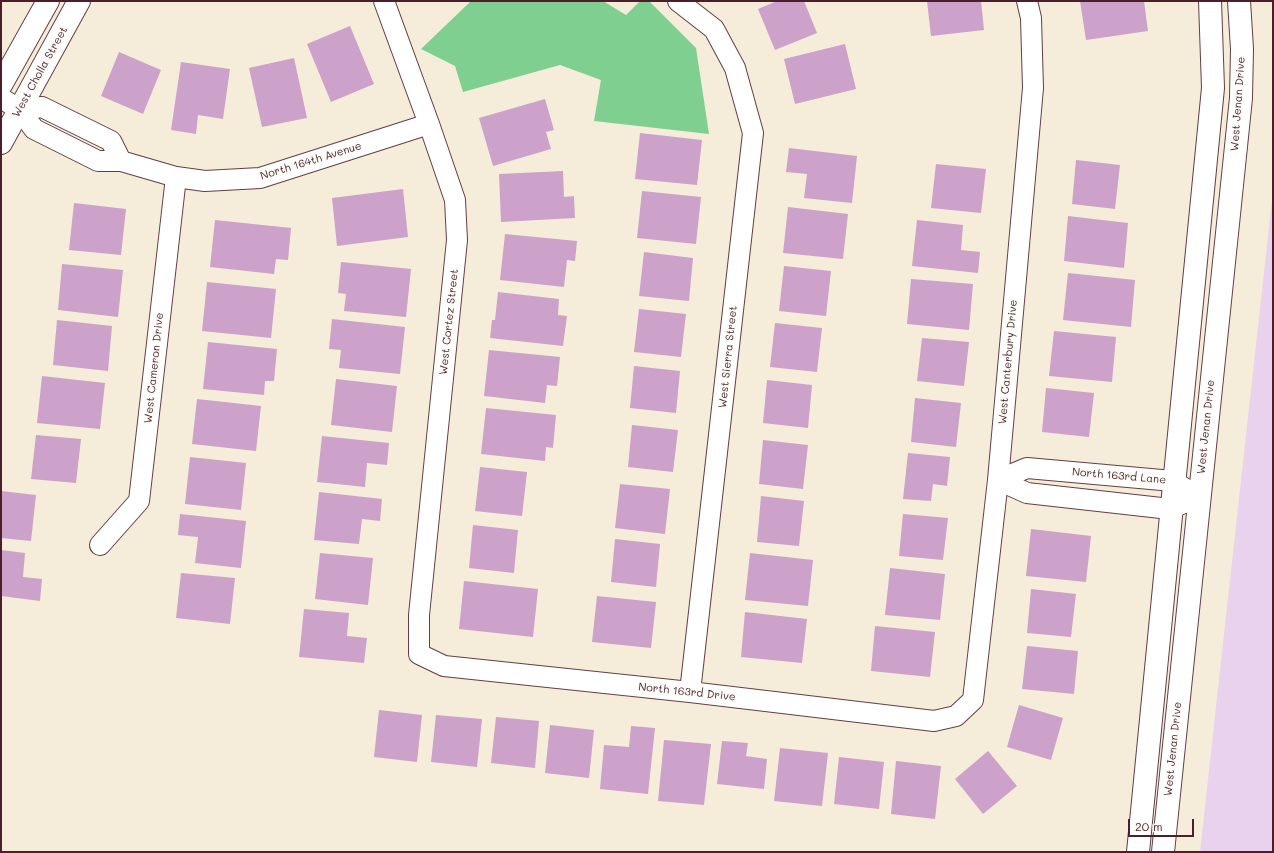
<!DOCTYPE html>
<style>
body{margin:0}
#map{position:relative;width:1274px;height:853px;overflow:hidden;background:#f5edda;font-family:Mali,sans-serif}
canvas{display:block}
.frame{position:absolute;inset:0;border:2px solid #4a1f2b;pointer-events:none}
.scale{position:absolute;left:1128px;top:819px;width:66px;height:18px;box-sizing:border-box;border:2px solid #4a1f2b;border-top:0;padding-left:5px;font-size:12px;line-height:14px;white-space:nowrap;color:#4a1f2b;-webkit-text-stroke:3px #fdfcf7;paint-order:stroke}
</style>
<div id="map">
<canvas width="1274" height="853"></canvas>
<div class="frame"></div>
<div class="scale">20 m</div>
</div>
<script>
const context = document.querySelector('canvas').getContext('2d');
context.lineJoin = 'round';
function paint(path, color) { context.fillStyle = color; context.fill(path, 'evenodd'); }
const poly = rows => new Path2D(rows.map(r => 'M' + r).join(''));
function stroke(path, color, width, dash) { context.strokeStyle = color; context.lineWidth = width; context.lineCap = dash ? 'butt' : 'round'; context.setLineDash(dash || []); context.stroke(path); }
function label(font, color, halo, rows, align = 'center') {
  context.font = font + ' Mali,sans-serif'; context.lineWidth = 3.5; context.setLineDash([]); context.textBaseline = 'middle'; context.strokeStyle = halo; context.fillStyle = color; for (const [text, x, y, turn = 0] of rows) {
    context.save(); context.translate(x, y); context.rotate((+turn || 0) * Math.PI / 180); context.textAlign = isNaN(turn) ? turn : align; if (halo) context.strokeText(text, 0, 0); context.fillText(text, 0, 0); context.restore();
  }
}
paint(poly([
 [1273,191,1273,852,1200,852]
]), '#e8d2ee');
paint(poly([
 [471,1,603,1,626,15,640,1,649,1,696,48,709,134,594,121,601,80,560,65,463,92,455,66,421,49]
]), '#7ecf90');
paint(poly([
 [777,1,804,1,817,33,775,50,758,9],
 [927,1,981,1,984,30,931,36],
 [1080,1,1144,1,1148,31,1086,40],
 [350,26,374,84,331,102,307,44],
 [845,44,856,89,795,104,784,59],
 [119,52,161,70,143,114,101,96],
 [294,58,307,118,262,127,249,68],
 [181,62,230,69,223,119,198,115,196,134,171,130],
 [545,99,554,130,546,132,551,149,493,166,479,118],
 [640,133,702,140,697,185,635,179],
 [789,148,857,156,852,203,804,198,807,174,786,172],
 [1076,160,1120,165,1115,209,1072,204],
 [936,164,986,169,981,213,931,208],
 [563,171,564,197,574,196,575,218,501,222,499,174],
 [403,189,408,237,337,246,332,198],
 [642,191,701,197,696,244,637,238],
 [74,203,126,209,121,255,69,250],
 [788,207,848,214,843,259,783,253],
 [1068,216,1128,223,1124,268,1064,261],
 [215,220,291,228,288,260,276,259,274,274,210,267],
 [917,220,963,225,961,250,980,252,978,273,912,266],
 [505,234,577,241,575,261,567,260,564,287,500,280],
 [644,252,693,258,689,301,639,296],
 [341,262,411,269,406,317,344,311,346,294,338,293],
 [62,264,123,270,118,317,58,310],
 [784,266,831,271,826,316,779,311],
 [1068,273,1135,280,1131,327,1063,320],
 [911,279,973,284,969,330,907,324],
 [207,282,276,289,271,338,202,331],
 [498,292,559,299,558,315,567,316,563,346,490,338,492,320,495,320],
 [639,309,686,314,681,357,634,352],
 [332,319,405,327,400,374,339,368,341,350,329,349],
 [57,320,112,326,108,371,53,365],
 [775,323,822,328,817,372,770,367],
 [1054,331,1116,337,1112,382,1049,376],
 [922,338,969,342,964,386,917,381],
 [208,342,277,349,274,381,265,381,264,395,203,389],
 [489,350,560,357,557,386,547,385,545,403,484,396],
 [634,366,680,371,676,413,630,408],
 [42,376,105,383,100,429,37,423],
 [336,379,397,386,392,432,331,425],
 [767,380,812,385,808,428,763,423],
 [1046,388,1094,393,1089,437,1042,432],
 [915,398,961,403,956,447,911,442],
 [197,399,261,406,256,451,192,444],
 [486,408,556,415,553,448,546,447,545,461,481,454],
 [632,425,678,430,673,472,628,467],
 [36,435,81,439,76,483,31,479],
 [322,436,389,443,387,465,367,463,365,487,317,482],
 [763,440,808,445,803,489,759,484],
 [908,453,950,457,947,486,933,484,931,501,903,499],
 [190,457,246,463,241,510,185,504],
 [480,467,527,472,522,516,475,511],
 [620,484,670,489,665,534,615,528],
 [1,491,36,495,31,541,1,538],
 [319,492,382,499,380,521,362,519,359,544,314,540],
 [761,496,804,501,799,546,757,542],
 [180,514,246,521,241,568,195,563,198,537,178,535],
 [903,514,948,518,943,560,899,556],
 [473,525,518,530,514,573,469,568],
 [1031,529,1091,536,1086,582,1026,576],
 [615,539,660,544,656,587,611,582],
 [1,550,25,553,23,577,42,579,40,601,1,596],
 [320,553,373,558,368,605,315,599],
 [750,553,813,560,808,606,745,600],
 [890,568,945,574,940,620,885,615],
 [181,573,235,578,230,624,176,618],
 [464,581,538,589,533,637,459,629],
 [1031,589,1076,594,1071,637,1027,633],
 [597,596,656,602,651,648,592,642],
 [304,609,349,613,347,636,367,638,364,663,299,657],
 [745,612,807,619,802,663,741,657],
 [875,626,935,632,930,677,871,671],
 [1027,646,1078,651,1074,694,1022,689],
 [1019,705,1063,718,1051,760,1007,747],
 [379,710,422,715,417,762,374,757],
 [436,715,482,719,477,767,431,762],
 [496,717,539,721,535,768,491,763],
 [550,725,594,730,589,778,545,773],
 [631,726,655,728,648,794,600,789,604,745,629,747],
 [664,740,711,744,704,805,658,801],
 [722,741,748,743,746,756,767,759,764,789,717,784],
 [780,748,828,753,822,806,774,801],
 [988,751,1017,786,983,814,955,779],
 [839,757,884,762,879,809,834,804],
 [896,761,941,766,935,819,891,814]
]), '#cca1ca');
const minor = poly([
 [384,1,429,124,455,200,457,240,419,615,419,654,444,666,690,692,934,721,956,716,973,700,998,480,1033,88,1031,18,1027,1],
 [678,1,714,29,735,68,753,133,690,692],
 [1,98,20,110,34,129,98,161,121,161,176,177,205,181,260,178,429,124],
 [20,110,42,107,111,141,121,161],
 [998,480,1027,468,1173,481,1199,497],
 [998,480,1027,493,1170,509,1186,502],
 [100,545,139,501,176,177]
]);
const tertiary = poly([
 [1,85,48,1],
 [1,143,79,1],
 [1138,852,1213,88,1210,1],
 [1163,852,1241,98,1242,49,1239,1]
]);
stroke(minor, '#643e45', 22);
stroke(tertiary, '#643e45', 24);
stroke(minor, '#fff', 20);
stroke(tertiary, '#fff', 22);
label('11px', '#4a1f2b', '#fdfcf7', [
 ["West Cholla Street",40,72,-61],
 ["West Jenan Drive",1238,104,-86],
 ["North 164th Avenue",311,161,-17],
 ["West Cortez Street",449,322,-84],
 ["West Sierra Street",728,357,-84],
 ["West Canterbury Drive",1008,362,-85],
 ["West Cameron Drive",154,368,-84],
 ["West Jenan Drive",1206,427,-84],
 ["North 163rd Lane",1119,476,5],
 ["North 163rd Drive",687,692,6],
 ["West Jenan Drive",1173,749,-84]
]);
</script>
